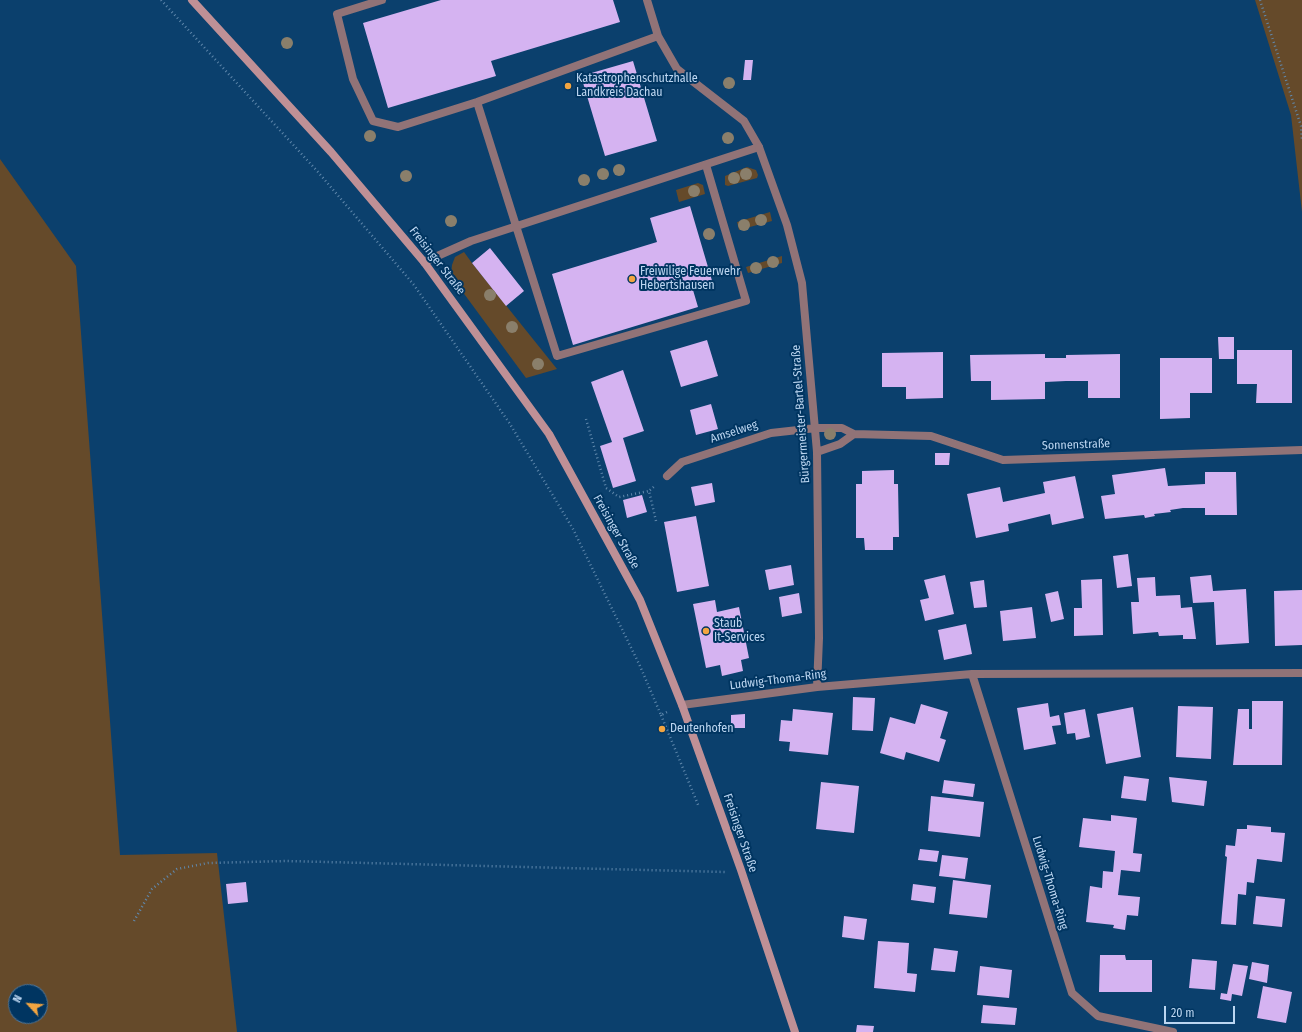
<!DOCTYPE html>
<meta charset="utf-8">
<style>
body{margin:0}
#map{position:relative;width:1302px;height:1032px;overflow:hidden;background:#0b406d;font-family:"Fira Sans Condensed",sans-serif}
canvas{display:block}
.north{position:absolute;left:8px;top:984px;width:40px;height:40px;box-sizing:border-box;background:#003561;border:1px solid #4b759b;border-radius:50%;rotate:296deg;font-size:11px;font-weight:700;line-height:16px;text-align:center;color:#bcd6f1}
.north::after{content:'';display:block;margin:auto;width:14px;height:18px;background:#f2a541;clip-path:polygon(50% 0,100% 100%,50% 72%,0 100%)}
.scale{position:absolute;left:1164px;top:1006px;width:71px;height:18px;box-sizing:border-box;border:2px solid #bcd6f1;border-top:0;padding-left:5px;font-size:12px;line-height:14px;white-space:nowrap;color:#bcd6f1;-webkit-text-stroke:3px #003561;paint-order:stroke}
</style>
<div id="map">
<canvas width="1302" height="1032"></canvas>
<div class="north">N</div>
<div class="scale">20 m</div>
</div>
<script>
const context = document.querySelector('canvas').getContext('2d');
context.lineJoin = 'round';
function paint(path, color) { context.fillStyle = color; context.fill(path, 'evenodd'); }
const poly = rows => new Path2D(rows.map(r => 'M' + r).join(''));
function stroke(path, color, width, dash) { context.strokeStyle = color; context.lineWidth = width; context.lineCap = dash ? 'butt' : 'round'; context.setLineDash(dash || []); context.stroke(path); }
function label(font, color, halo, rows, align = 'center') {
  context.font = font + ' "Fira Sans Condensed",sans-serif'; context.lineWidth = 4; context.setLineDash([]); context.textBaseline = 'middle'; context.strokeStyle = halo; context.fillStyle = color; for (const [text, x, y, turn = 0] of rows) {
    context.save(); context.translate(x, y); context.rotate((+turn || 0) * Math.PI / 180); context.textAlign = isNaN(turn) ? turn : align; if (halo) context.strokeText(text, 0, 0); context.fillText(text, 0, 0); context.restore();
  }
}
paint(poly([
 [1255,0,1302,0,1302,212,1291,115],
 [0,159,76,266,120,855,217,853,237,1032,0,1032],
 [16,992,40,992,40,1016,16,1016],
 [747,167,756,170,758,175,757,178,728,186,725,185,725,176],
 [698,183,703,185,705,194,679,202,676,190],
 [770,212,772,221,739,230,737,222],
 [464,252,472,263,557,369,526,378,451,276,452,265,455,257],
 [782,256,782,263,748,273,746,267]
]), '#654a2a');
paint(poly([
 [441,0,613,0,620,22,491,61,496,76,388,108,363,23],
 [745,60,753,60,751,80,743,80],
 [633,61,657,141,605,156,581,76],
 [690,206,713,284,693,290,698,307,573,345,552,274,657,242,650,218],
 [490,248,524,291,506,306,472,263],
 [1218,337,1234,337,1234,359,1219,359],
 [707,340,718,376,681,387,670,351],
 [1237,350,1292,350,1292,403,1256,403,1257,384,1237,384],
 [943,352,943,398,906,399,906,387,882,387,882,353],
 [1045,354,1045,358,1066,358,1066,355,1120,354,1120,398,1088,398,1088,381,1066,381,1045,382,1045,399,991,400,991,381,971,381,970,355],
 [1160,358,1212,358,1212,393,1190,393,1190,418,1160,419],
 [623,370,644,431,623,438,636,481,613,488,600,446,612,442,591,382],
 [711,404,718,429,696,435,690,410],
 [935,453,950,453,949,465,935,465],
 [1165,468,1168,486,1205,484,1205,472,1236,472,1237,515,1205,515,1205,508,1183,508,1170,510,1171,512,1154,514,1155,516,1145,518,1144,515,1105,519,1101,496,1115,494,1112,475],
 [894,470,894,484,898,484,899,537,893,537,893,550,865,550,864,538,856,538,856,484,862,484,862,471],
 [1075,476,1084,518,1052,525,1050,514,1008,524,1009,531,976,538,967,494,1000,487,1003,502,1045,493,1043,482],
 [712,483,715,502,695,506,691,487],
 [642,495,647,512,627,518,623,500],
 [696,516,709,586,677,592,664,522],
 [1128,554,1132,586,1117,588,1113,556],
 [791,565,794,585,769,590,765,570],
 [945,575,954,614,925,621,920,600,929,598,924,580],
 [1211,575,1213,591,1246,589,1249,643,1216,645,1214,602,1193,603,1190,577],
 [1155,577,1156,596,1180,595,1181,608,1192,607,1196,639,1183,639,1183,635,1159,636,1158,632,1133,634,1131,602,1139,602,1137,578],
 [1102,579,1103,635,1074,636,1074,608,1082,608,1081,580],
 [984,580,987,607,974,608,970,582],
 [1302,590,1302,645,1275,646,1274,591],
 [1058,591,1064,619,1051,622,1045,594],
 [799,593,802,613,782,617,779,597],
 [715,600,717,612,739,607,749,658,741,660,743,671,722,676,720,665,706,668,693,604],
 [1032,607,1036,638,1003,641,1000,611],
 [966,624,972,654,944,660,938,630],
 [853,697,875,698,873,731,852,730],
 [1252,701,1283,701,1282,765,1233,765,1238,709,1249,709,1249,729,1252,729],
 [1048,703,1050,717,1059,715,1061,725,1052,726,1056,744,1024,750,1017,708],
 [921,704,948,712,940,738,946,740,939,762,906,752,904,760,880,753,890,717,915,724],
 [1178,706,1213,707,1211,759,1176,757],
 [1133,707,1141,757,1106,764,1097,714],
 [793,709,833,713,828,755,789,751,790,742,779,741,781,720,792,721],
 [1085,709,1090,737,1076,740,1075,733,1067,734,1064,713],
 [745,714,745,728,731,728,731,715],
 [1124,776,1149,779,1146,801,1121,798],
 [1169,777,1207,781,1204,806,1172,802],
 [944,780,975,784,973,797,942,793],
 [821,782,859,786,854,833,816,829],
 [931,796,984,802,980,837,928,831],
 [1111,815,1137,818,1133,853,1142,854,1140,872,1121,870,1118,895,1140,897,1138,916,1127,915,1125,930,1113,928,1114,925,1086,922,1090,886,1102,888,1103,871,1113,872,1115,851,1079,847,1083,818,1111,821],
 [1247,825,1271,827,1271,832,1285,833,1282,862,1257,859,1254,883,1247,882,1246,895,1238,894,1236,925,1221,924,1227,857,1225,856,1226,845,1235,846,1237,829,1247,829],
 [920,849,939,851,937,862,918,860],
 [942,855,968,858,965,879,939,876],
 [953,880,991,885,987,918,949,914],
 [246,882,248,902,228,904,226,884],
 [913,884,936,887,934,903,911,900],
 [1256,896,1285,899,1282,927,1253,924],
 [844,916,867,919,864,940,842,937],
 [878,941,909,943,907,973,917,974,915,992,874,988],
 [934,948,958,951,955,972,931,970],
 [1100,955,1125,955,1126,960,1152,960,1152,992,1099,992],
 [1192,959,1217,961,1215,990,1189,988],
 [1252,962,1269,965,1267,983,1249,979],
 [1233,964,1248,966,1242,996,1232,994,1231,1001,1220,999,1221,993,1227,994],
 [980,966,1012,970,1009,998,977,995],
 [1263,986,1292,992,1286,1023,1257,1018],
 [983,1005,1017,1008,1015,1025,981,1023],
 [857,1025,874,1026,873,1032,856,1032]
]), '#d5b3f1');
stroke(poly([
 [161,0,318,172,414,285,510,424,573,529,640,666,661,715,667,712],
 [1260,0,1301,126,1302,140],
 [586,419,606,488,619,497,649,491],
 [656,521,649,491,656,485],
 [661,715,699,807],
 [134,921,152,889,177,869,208,863,286,861,725,872]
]), '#6088ac', 2.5, [1, 3]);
stroke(poly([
 [382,0,337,14,353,79,373,121,398,127,477,102,658,36],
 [477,102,557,356,746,301,706,165],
 [424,262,471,241,759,147,744,121,677,69,658,36,647,0]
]), '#917377', 8);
stroke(poly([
 [759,147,787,225,802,283,817,452,819,638,817,687],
 [817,452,840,444,854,434,931,436,1003,460,1302,450],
 [667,476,682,462,771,433,816,428,842,428,854,434],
 [972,674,1072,993,1098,1016,1173,1032],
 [682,705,817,687,972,674,1302,673]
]), '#917377', 8);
stroke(poly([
 [192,0,331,152,424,262,549,434,640,600,682,705,741,870,795,1032]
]), '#bf9096', 8);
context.fillStyle = '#8a7f6b';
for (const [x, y] of [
 [287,43],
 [729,83],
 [370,136],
 [728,138],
 [619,170],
 [603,174],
 [746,174],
 [406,176],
 [734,178],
 [584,180],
 [694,191],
 [761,220],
 [451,221],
 [744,225],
 [709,234],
 [773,262],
 [756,268],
 [490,295],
 [512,327],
 [538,364],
 [830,434]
]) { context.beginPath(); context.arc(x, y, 6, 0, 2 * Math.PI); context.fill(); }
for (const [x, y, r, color] of [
 [568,86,4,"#f2a541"],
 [632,279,4,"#f2a541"],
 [706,631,4,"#f2a541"],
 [662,729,4,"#f2a541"]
]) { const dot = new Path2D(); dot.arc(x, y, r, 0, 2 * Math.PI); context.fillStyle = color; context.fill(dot); stroke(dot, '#003561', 1.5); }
label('12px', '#bcd6f1', '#003561', [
 ["Katastrophenschutzhalle",576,79],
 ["Landkreis Dachau",576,93],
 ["Freiwilige Feuerwehr",640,272],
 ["Hebertshausen",640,286],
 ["Staub",714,624],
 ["It-Services",714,638],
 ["Deutenhofen",670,729]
], 'left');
label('12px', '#bcd6f1', '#003561', [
 ["Freisinger Straße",437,261,52],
 ["Bürgermeister-Bartel-Straße",801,414,-94],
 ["Amselweg",734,432,-18],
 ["Sonnenstraße",1076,445,-2],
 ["Freisinger Straße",616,532,61],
 ["Ludwig-Thoma-Ring",778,680,-7],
 ["Freisinger Straße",740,833,71],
 ["Ludwig-Thoma-Ring",1050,883,73]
]);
</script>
